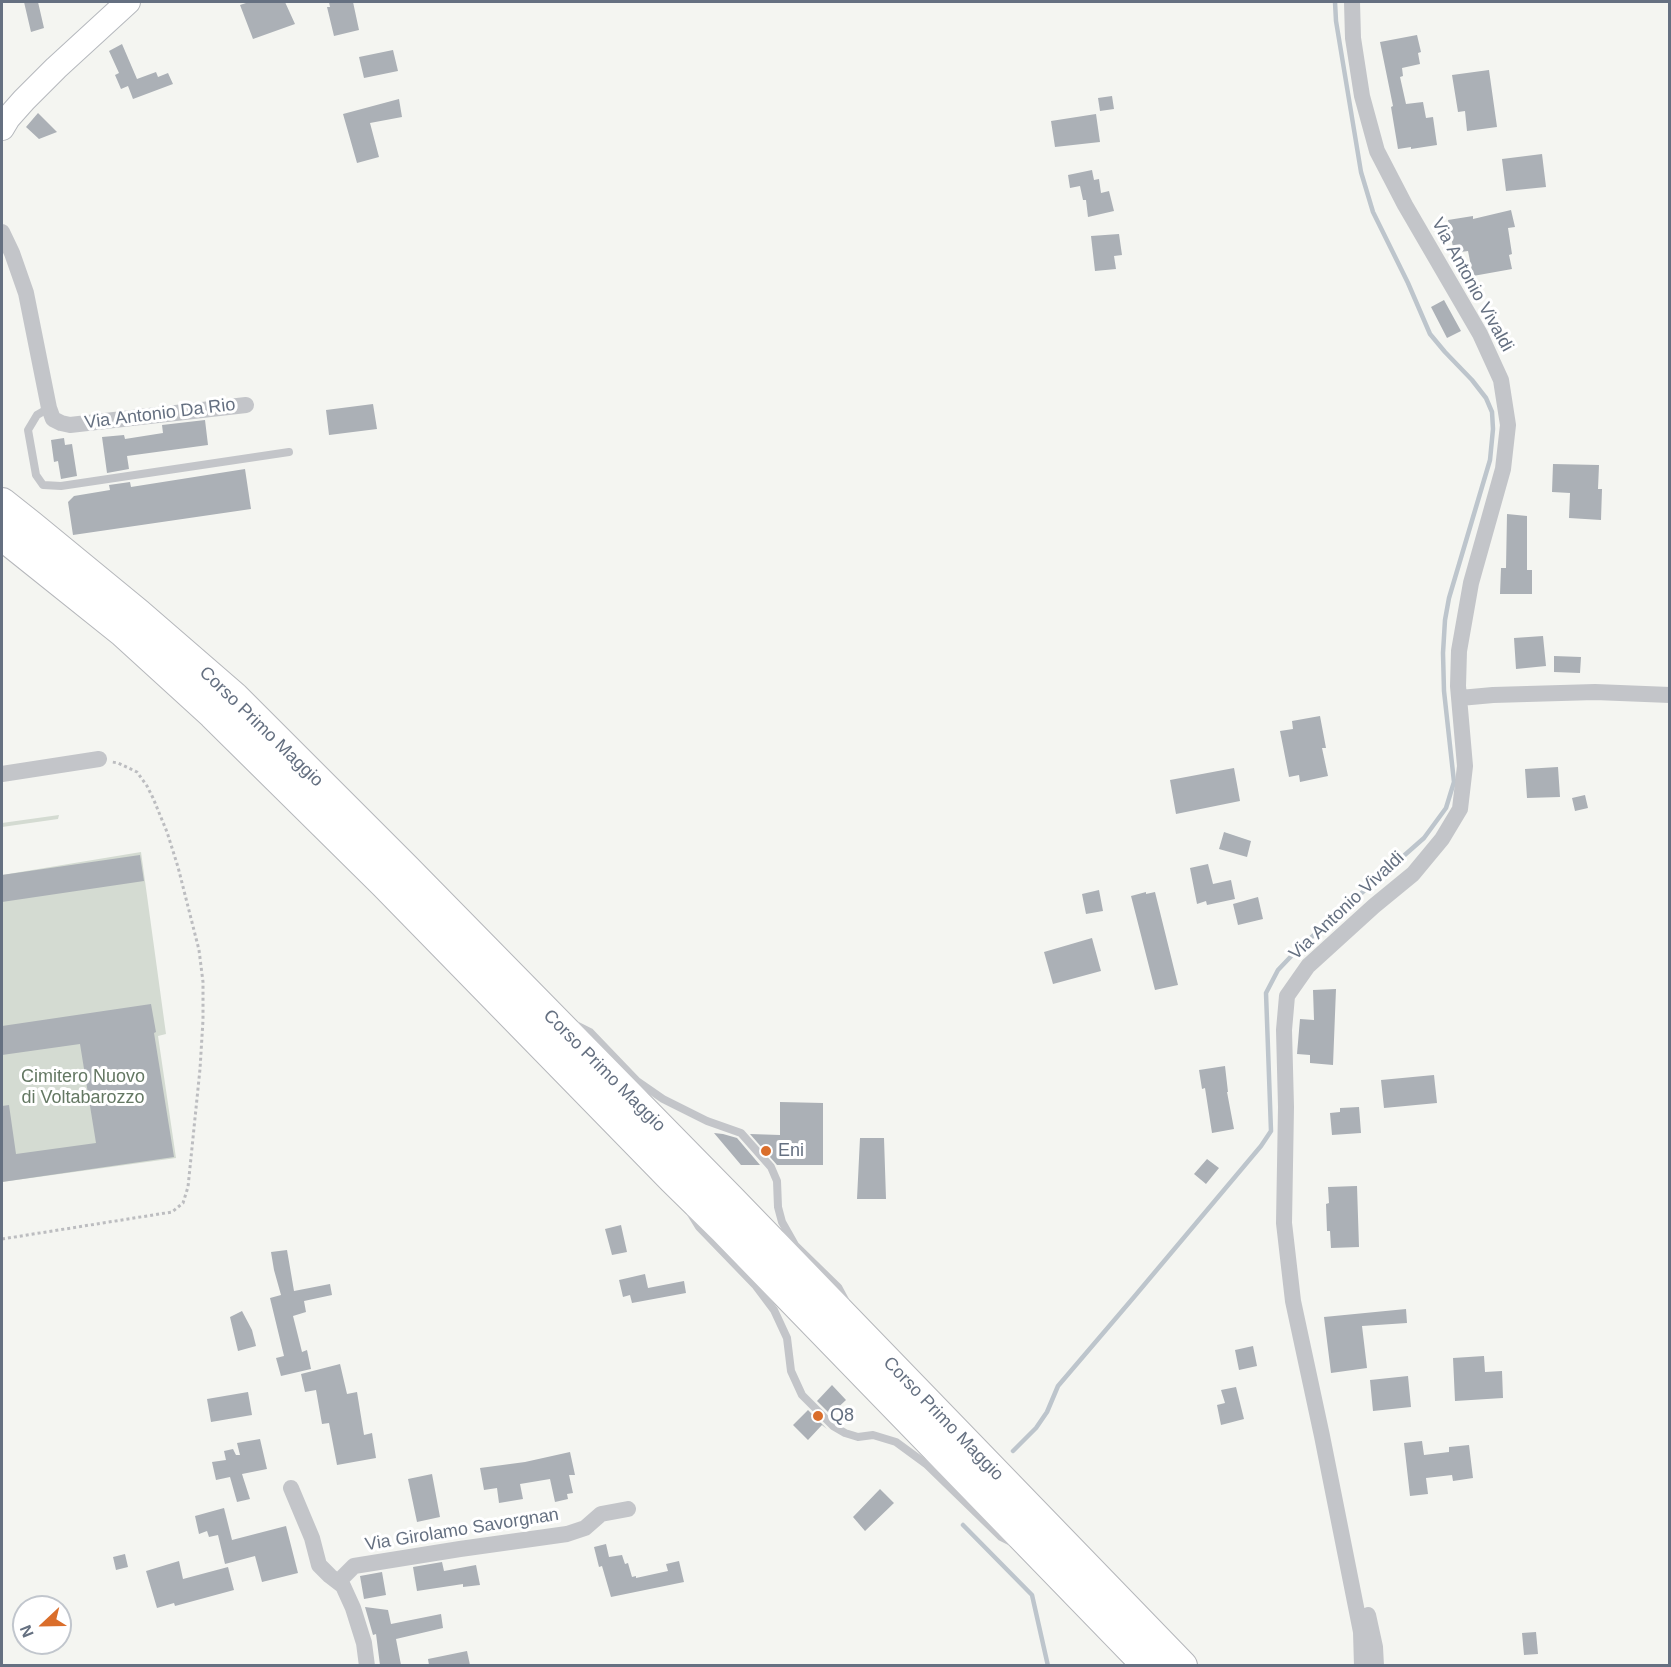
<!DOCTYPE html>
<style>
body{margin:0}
#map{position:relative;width:1671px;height:1667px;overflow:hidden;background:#f4f5f1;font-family:Arial,sans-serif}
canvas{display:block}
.frame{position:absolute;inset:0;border:3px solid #657081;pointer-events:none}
.north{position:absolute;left:12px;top:1595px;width:60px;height:60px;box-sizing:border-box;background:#fff;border:2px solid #c1c6cd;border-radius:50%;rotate:248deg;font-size:16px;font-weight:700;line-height:24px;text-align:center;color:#657081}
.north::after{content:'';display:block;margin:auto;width:21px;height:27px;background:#da6e2b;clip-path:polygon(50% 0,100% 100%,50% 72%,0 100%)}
</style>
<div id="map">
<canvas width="1671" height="1667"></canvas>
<div class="frame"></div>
<div class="north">N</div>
</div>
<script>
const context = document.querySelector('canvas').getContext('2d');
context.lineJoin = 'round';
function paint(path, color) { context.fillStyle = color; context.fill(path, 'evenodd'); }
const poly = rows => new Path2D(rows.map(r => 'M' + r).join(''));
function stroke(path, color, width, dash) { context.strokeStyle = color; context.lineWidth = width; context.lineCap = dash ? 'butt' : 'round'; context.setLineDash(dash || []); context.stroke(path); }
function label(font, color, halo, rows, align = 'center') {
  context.font = font + ' Arial,sans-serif'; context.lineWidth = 6; context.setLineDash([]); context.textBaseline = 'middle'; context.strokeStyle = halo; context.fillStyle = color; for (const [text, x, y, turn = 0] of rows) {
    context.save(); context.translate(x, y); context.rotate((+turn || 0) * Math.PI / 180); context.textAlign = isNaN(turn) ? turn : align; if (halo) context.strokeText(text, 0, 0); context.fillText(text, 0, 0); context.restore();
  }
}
paint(poly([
 [59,815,58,819,2,827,2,823],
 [141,852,166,1034,158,1036,176,1158,2,1182,2,875]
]), '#d4dbd2');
stroke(poly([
 [1013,1451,1036,1428,1047,1412,1058,1386,1134,1297,1261,1146,1271,1131,1266,993,1278,970,1298,949,1424,838,1446,808,1454,782,1444,691,1443,653,1445,620,1449,598,1490,460,1493,429,1492,412,1486,398,1472,380,1445,352,1430,334,1408,283,1373,212,1361,172,1336,21,1335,2],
 [963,1525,1032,1595,1048,1666]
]), '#bdc5cc', 4.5);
paint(poly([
 [24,2,38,2,44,28,31,32],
 [249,2,285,2,295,24,253,39,240,5],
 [329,2,353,2,359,30,334,36,327,7,330,7],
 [1417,35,1421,52,1418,53,1420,64,1402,68,1403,76,1400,77,1406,104,1423,102,1426,118,1433,117,1437,145,1411,149,1411,147,1398,149,1391,107,1393,106,1380,42],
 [122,44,137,79,156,72,158,77,168,73,173,84,133,99,128,86,121,89,115,75,119,73,109,51],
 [393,50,398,71,364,78,359,57],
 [1489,70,1497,127,1467,131,1465,111,1458,112,1452,75],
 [1112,96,1114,109,1100,111,1098,98],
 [399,99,402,117,370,123,379,157,357,163,343,114],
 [38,113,57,132,39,139,26,127],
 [1096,114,1100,142,1055,147,1051,121],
 [1542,154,1546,187,1506,191,1502,159],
 [1092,170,1094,180,1099,179,1101,193,1109,191,1114,211,1088,217,1086,200,1083,200,1080,186,1070,188,1068,175],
 [1511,210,1515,227,1508,228,1512,254,1509,255,1512,269,1473,276,1468,251,1454,253,1448,220,1473,216,1473,219],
 [1119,234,1122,255,1114,256,1116,269,1095,271,1091,236],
 [1444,300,1461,331,1447,338,1431,307],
 [373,404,377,429,329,435,326,410],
 [205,420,208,445,127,456,129,469,107,473,102,437,124,435,125,439,163,433,162,425],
 [64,438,65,445,72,444,77,476,61,479,58,461,54,462,51,440],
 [1553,464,1599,465,1598,489,1602,489,1601,520,1569,518,1570,493,1552,492],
 [245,469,251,509,73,535,68,502,74,496,110,490,109,485,130,482,131,487],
 [1507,514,1527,516,1527,570,1532,570,1532,594,1500,594,1501,568,1506,568],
 [1543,636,1546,666,1516,669,1514,638],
 [1554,656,1581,657,1580,673,1554,672],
 [1320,716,1326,748,1322,748,1328,776,1300,782,1299,775,1289,777,1280,731,1293,729,1292,721],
 [1558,767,1560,797,1527,798,1525,769],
 [1234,768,1240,801,1176,814,1170,780],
 [1585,795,1588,808,1575,811,1572,798],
 [1224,832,1251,841,1247,857,1219,849],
 [140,855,144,881,2,902,2,875],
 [1208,864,1213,884,1231,880,1235,899,1207,905,1206,901,1197,904,1190,868],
 [1099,890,1103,911,1086,914,1082,894],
 [1146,892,1146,894,1155,892,1178,985,1155,990,1131,896],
 [1258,897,1263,919,1238,925,1233,904],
 [1092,938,1101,971,1053,984,1044,952],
 [1336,989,1333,1065,1310,1063,1310,1055,1297,1054,1300,1019,1314,1020,1313,990],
 [151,1004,156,1032,154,1033,174,1157,2,1182,2,1106,9,1105,16,1154,96,1143,80,1044,2,1055,2,1026],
 [1225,1066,1228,1092,1227,1092,1234,1129,1212,1133,1205,1088,1202,1089,1199,1070],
 [1434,1075,1437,1103,1384,1108,1381,1080],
 [780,1102,823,1103,823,1165,777,1165,750,1134,780,1135],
 [1359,1107,1361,1133,1332,1135,1330,1113,1340,1112,1340,1108],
 [714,1133,723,1134,737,1138,760,1165,741,1165],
 [860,1138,884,1138,886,1199,857,1199],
 [1207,1159,1219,1168,1206,1184,1194,1174],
 [1357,1186,1359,1247,1331,1248,1330,1231,1327,1231,1326,1204,1329,1203,1328,1187],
 [621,1225,627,1252,612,1255,605,1229],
 [287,1250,294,1291,330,1284,332,1295,304,1301,306,1312,293,1316,302,1352,307,1350,311,1369,281,1376,276,1358,284,1356,270,1298,281,1295,274,1270,271,1252],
 [645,1274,648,1288,684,1281,686,1293,632,1303,630,1295,623,1297,619,1280],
 [1406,1309,1407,1323,1362,1326,1367,1368,1331,1373,1324,1317],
 [242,1311,252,1330,256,1346,238,1351,230,1317],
 [1253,1346,1257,1366,1239,1370,1235,1350],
 [1484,1356,1485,1372,1502,1371,1503,1398,1455,1401,1453,1358],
 [340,1364,347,1394,357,1392,364,1435,372,1433,376,1458,337,1465,329,1423,322,1424,316,1390,305,1392,301,1374],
 [1408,1376,1411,1407,1373,1411,1370,1380],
 [832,1385,846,1400,831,1414,836,1420,817,1401],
 [1236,1387,1244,1419,1221,1425,1217,1405,1225,1403,1221,1390],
 [248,1392,252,1415,211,1422,207,1399],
 [808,1410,827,1429,822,1425,808,1440,793,1425],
 [260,1439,267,1469,242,1474,250,1499,237,1502,230,1477,216,1480,212,1462,226,1460,224,1451,233,1449,236,1455,240,1455,237,1443],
 [1422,1441,1424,1455,1449,1452,1449,1447,1469,1445,1473,1478,1453,1481,1452,1475,1426,1478,1428,1494,1410,1496,1404,1443],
 [570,1452,575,1475,569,1475,573,1493,567,1494,568,1499,555,1502,550,1479,520,1484,523,1499,499,1503,497,1488,484,1490,480,1468,525,1462],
 [432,1474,440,1517,417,1522,408,1479],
 [880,1489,894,1503,865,1531,853,1517],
 [224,1508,232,1540,286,1526,298,1573,262,1582,255,1556,225,1564,218,1535,209,1537,207,1531,199,1534,195,1516],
 [606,1544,609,1557,622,1555,625,1564,628,1563,632,1577,636,1576,636,1578,668,1571,666,1564,679,1561,684,1582,611,1597,602,1566,599,1567,594,1547],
 [125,1554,128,1567,116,1570,113,1557],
 [179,1561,183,1579,228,1567,234,1590,175,1606,174,1603,157,1608,146,1571],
 [442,1562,444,1571,476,1565,480,1585,463,1587,463,1584,417,1591,413,1567],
 [382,1572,386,1595,364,1599,360,1576],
 [365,1607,388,1610,391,1624,441,1614,443,1628,396,1639,401,1665,380,1665,376,1634,373,1635],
 [1536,1632,1538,1654,1524,1655,1522,1633],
 [467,1651,470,1665,429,1665,428,1659]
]), '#abb0b6');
const secondary = poly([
 [2,128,8,118,24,100,56,68,128,2]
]);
const highway = poly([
 [2,503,31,526,137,613,234,697,406,869,730,1199,1182,1666],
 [2,535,122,631,213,714,385,884,673,1179,724,1229,1148,1666]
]);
stroke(secondary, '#b5b8bd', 26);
stroke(highway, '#b5b7bb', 32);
stroke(poly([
 [2,1239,172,1212,183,1203,188,1187,200,1069,203,1020,203,982,199,950,178,867,167,832,153,798,147,786,137,772,118,763,112,762]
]), '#bcbdc0', 3, [3, 3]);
stroke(poly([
 [49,408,37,415,28,430,36,475,43,485,61,486,289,452],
 [578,1026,590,1032,637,1081,663,1099,707,1121,741,1133,771,1167,777,1181,778,1207,782,1222,795,1245,838,1287,845,1300],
 [691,1214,699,1227,756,1286,774,1310,787,1338,791,1371,802,1395,833,1426,845,1433,858,1437,873,1435,896,1442,926,1464,1001,1537,1011,1542]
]), '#c3c5c9', 8);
stroke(poly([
 [1352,2,1353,38,1362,96,1377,151,1405,205,1480,334,1501,380,1508,425,1503,469,1471,583,1459,651,1458,686,1465,766,1460,809,1442,839,1413,874,1374,906,1308,966,1287,996,1284,1030,1286,1107,1284,1223,1293,1301,1322,1436,1361,1632,1362,1666],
 [2,232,12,253,26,293,49,408,53,419,61,423,70,425,246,405],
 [1460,698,1493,695,1595,692,1670,695],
 [2,774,99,759],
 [291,1488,312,1538,319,1565,330,1576,343,1586,353,1608,364,1643,367,1666],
 [338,1582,354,1566,460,1549,567,1534,585,1528,601,1514,628,1509],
 [1368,1615,1375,1647,1376,1666]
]), '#c3c5c9', 16);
stroke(secondary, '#fff', 24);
stroke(highway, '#fff', 30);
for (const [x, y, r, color] of [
 [766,1151,6,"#da6e2b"],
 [818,1416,6,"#da6e2b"]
]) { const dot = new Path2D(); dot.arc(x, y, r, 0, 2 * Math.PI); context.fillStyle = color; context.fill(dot); stroke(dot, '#fff', 2); }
label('18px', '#657081', '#fff', [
 ["Via Antonio Vivaldi",1472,285,61],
 ["Via Antonio Da Rio",160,414,-7],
 ["Corso Primo Maggio",261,727,44],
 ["Via Antonio Vivaldi",1347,906,-43],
 ["Corso Primo Maggio",604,1071,45],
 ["Corso Primo Maggio",943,1419,46],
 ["Via Girolamo Savorgnan",462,1530,-9]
]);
label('18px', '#647863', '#fff', [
 ["Cimitero Nuovo",83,1077],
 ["di Voltabarozzo",83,1098]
]);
label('18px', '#657081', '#fff', [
 ["Eni",778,1151],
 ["Q8",830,1416]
], 'left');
</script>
